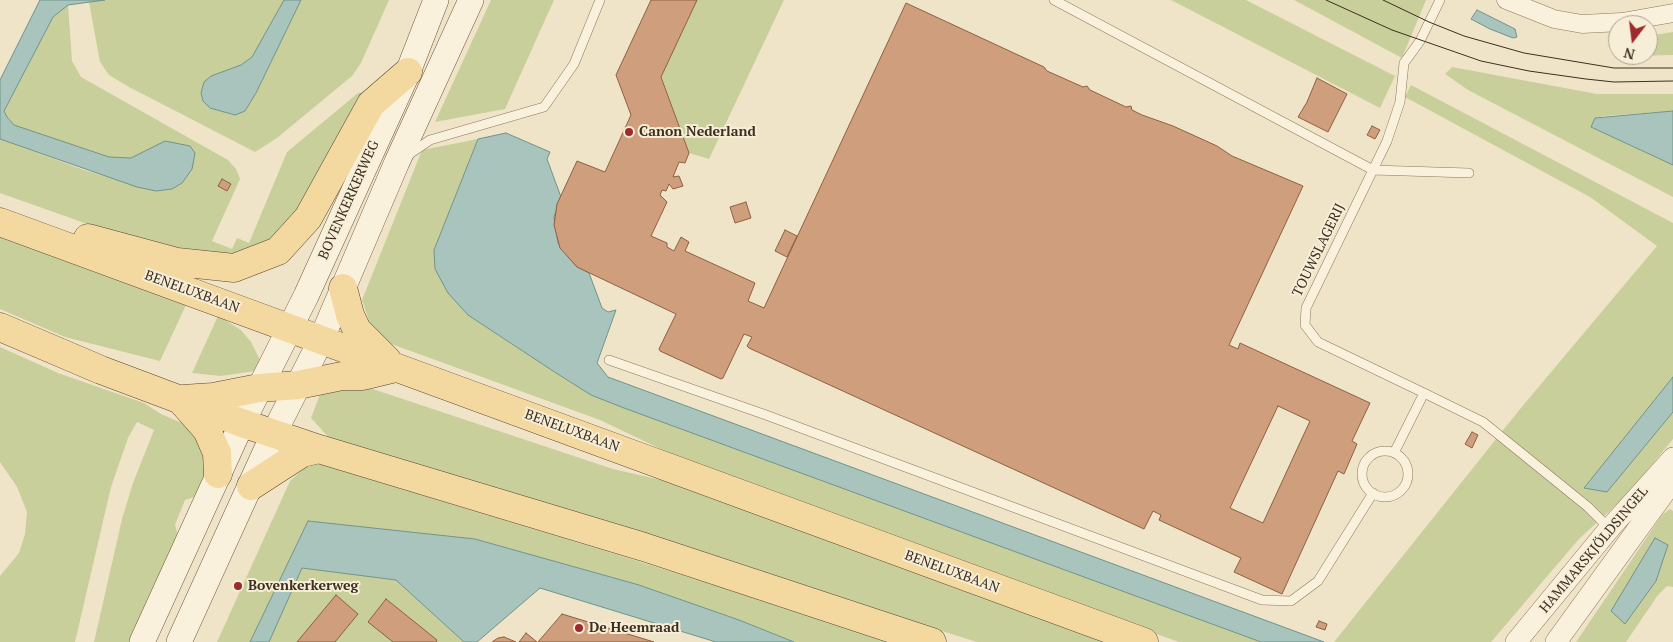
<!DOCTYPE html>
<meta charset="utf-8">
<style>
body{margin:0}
#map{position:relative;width:1673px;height:642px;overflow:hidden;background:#f0e4c8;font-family:"PT Serif",serif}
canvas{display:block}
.north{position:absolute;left:1608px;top:15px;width:50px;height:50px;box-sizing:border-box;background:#f7eed8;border:1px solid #ada18e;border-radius:50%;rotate:195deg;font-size:14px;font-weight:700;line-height:20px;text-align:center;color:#3d2e20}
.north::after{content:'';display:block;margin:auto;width:18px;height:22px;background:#9e2a2b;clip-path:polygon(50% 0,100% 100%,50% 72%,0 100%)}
</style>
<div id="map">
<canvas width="1673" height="642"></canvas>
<div class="north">N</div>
</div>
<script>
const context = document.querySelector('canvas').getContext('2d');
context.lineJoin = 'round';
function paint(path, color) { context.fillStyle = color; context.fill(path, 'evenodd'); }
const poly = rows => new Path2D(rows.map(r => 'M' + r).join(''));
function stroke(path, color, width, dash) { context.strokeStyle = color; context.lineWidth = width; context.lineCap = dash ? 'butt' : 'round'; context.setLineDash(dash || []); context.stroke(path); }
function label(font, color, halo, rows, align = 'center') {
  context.font = font + ' "PT Serif",serif'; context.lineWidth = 4; context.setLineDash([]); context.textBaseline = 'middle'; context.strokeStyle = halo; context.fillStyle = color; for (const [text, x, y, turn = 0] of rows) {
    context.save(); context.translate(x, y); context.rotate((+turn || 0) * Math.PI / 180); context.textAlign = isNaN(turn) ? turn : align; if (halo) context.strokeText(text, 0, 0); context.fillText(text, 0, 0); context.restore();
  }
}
paint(poly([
 [105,0,284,0,252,57,241,65,211,76,204,83,201,93,203,101,210,108,235,115,245,111,256,93,301,0,389,0,361,63,352,76,277,138,255,152,129,87,109,75,100,62,89,2],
 [491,0,554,0,505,109,435,122],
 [696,0,784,0,709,159,689,153,661,75],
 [1171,0,1246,0,1395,76,1380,108],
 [1294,0,1426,0,1402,58],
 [68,5,72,61,81,77,228,160,236,169,240,179,212,241,232,249,237,238,249,243,287,152,358,93,371,91,287,231,236,256,155,248,0,193,0,139,84,170,156,191,172,189,182,183,145,153,131,158,109,157,14,125,7,117,4,111,53,17],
 [1673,32,1673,55,1632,56,1648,55,1648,36],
 [1452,67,1597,94,1673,94,1673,111,1604,116,1595,118,1591,127,1673,165,1673,197,1468,90,1445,74],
 [1411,85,1673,223,1673,377,1584,488,1607,492,1673,412,1673,439,1627,495,1579,539,1491,642,1334,642,1520,409,1657,246,1590,197,1405,97],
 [478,139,434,250,435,269,468,315,553,371,591,395,624,408,1261,642,1179,642,711,473,600,420,375,338,362,300,422,150],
 [0,237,186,305,160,361,65,337,0,309],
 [218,316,241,330,251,342,261,362,255,371,221,376,192,373],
 [0,347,58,373,144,403,161,414,191,427,210,468,200,495,185,500,175,525,179,539,131,642,94,642,122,519,133,483,154,430,137,422,128,438,111,487,75,642,0,642,0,576,19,553,25,534,27,512,17,487,0,462],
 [367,387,613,469,679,484,1113,642,977,642,331,440,311,418,321,392],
 [317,463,612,553,896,642,794,642,739,620,639,585,475,539,308,521,250,642,217,642,290,481,303,469],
 [1670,509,1673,511,1673,587,1667,586,1658,595,1626,642,1576,642,1662,515],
 [1655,538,1667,545,1656,581,1625,624],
 [302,568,396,580,464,642,269,642]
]), '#c9cf9b');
const water = poly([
 [40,0,105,0,68,5,53,17,4,111,7,117,14,125,109,157,131,158,165,141,190,146,195,153,192,169,182,183,172,189,156,191,137,187,0,139,0,80,40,0],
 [284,0,301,0,256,93,245,111,235,115,210,108,203,101,201,93,204,82,211,76,241,65,252,57,284,0],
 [1477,10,1515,29,1517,37,1513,38,1490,29,1471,19,1477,10],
 [1673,111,1673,165,1591,127,1595,118,1673,111],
 [506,133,550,152,547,159,561,197,554,217,558,243,576,266,589,273,602,308,608,312,616,310,597,363,608,377,1324,642,1261,642,624,408,591,395,553,371,468,315,448,293,435,269,434,250,478,139,506,133],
 [1673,377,1673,412,1607,492,1584,488,1673,377],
 [308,521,475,539,639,585,739,620,794,642,716,642,540,588,477,642,464,642,396,580,302,568,269,642,250,642,308,521],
 [1655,538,1668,545,1656,581,1625,624,1611,611,1655,538]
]);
paint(water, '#a9c4bc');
stroke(water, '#6f938a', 1);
const building = poly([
 [651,0,697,0,661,77,689,153,685,163,679,162,673,177,679,176,683,186,673,189,669,184,666,191,662,190,660,195,667,202,651,236,667,243,667,247,674,251,681,237,689,242,685,251,755,283,748,301,764,308,906,3,1044,67,1047,71,1083,87,1087,86,1090,90,1126,107,1131,106,1132,110,1142,115,1173,126,1217,146,1232,156,1303,186,1229,345,1238,349,1240,343,1370,403,1352,441,1357,444,1344,474,1338,471,1282,594,1234,572,1241,558,1159,520,1161,515,1153,511,1144,529,749,348,747,346,752,337,744,334,723,378,721,379,660,351,659,349,676,314,577,267,560,248,554,225,557,204,577,161,605,172,631,115,616,75,651,0],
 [1278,406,1310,421,1263,523,1230,508,1278,406],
 [1317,78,1347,94,1328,132,1298,117,1307,102,1317,78],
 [1372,126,1380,130,1375,139,1367,135,1372,126],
 [222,179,231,184,227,191,218,186,222,179],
 [746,202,751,218,735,223,730,207,746,202],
 [785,230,797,236,787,257,775,251,785,230],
 [1472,432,1478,435,1472,448,1465,444,1472,432],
 [336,595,358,614,335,642,297,642,336,595],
 [386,599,437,640,436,642,393,642,368,622,386,599],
 [562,614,654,642,538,642,562,614],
 [1319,621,1327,624,1325,630,1316,627,1319,621],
 [526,633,537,642,519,642,526,633],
 [504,637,516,642,492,642,498,638,504,637]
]);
paint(building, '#cf9f7d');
stroke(building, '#8d5f41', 1);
const service = poly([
 [1054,0,1373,170,1469,173],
 [408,155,430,140,544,107,574,64,600,0],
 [609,360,766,415,1262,600,1291,601,1318,581,1373,493],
 [1424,393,1483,422,1588,507,1609,528],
 '1362 474a23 23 0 1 1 46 0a23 23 0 1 1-46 0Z',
 [1394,453,1424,393,1318,342,1305,325,1306,308,1387,141,1400,102,1404,63,1420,41,1440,0]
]);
const minor = poly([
 [1506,0,1554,19,1582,24,1622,22,1673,13]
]);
const tertiary = poly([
 [1516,642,1609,529,1673,458],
 [1556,642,1664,493,1673,477]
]);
const secondary = poly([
 [142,642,242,423,306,296,408,72,436,0],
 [179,642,274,433,321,340,397,162,471,0]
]);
const primary = poly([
 [0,222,1144,642],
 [88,238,177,262,234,268,278,251,308,218,371,104,408,72],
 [343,288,350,315,357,330,387,360],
 [0,327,101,370,242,423,319,449,644,547,932,642],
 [183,399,213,397,259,388,298,385,342,376,363,376,396,368],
 [184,404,207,430,217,453,218,474],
 [251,486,302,453,319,449]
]);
stroke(service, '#8d765c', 10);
stroke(minor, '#8d765c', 19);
stroke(tertiary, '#8d765c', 22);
stroke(secondary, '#6f573f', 26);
stroke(primary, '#5b4430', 29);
stroke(service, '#faf1dc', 9);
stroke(minor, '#faf1dc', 18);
stroke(tertiary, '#faf1dc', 21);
stroke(secondary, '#faf1dc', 25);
stroke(primary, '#f3d9a0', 28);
stroke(poly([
 [1326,0,1392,30,1481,61,1529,71,1586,79,1614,82,1673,81],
 [1383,0,1429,22,1464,36,1524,53,1614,68,1673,68]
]), '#3d2e20', 1);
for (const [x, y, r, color] of [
 [629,132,5,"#9e2a2b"],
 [238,586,5,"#9e2a2b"],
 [579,628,5,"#9e2a2b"]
]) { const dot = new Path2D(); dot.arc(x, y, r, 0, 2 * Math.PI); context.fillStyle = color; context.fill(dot); stroke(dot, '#f7eed8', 2); }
label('bold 14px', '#3d2e20', '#f7eed8', [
 ["Canon Nederland",639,132],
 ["Bovenkerkerweg",248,586],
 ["De Heemraad",589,628]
], 'left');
label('14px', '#3d2e20', '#f7eed8', [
 ["BOVENKERKERWEG",349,200,-66],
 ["TOUWSLAGERIJ",1319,250,-64],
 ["BENELUXBAAN",192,292,20],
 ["BENELUXBAAN",572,431,20],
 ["HAMMARSKJÖLDSINGEL",1594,550,-50],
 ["BENELUXBAAN",952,572,20]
]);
</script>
